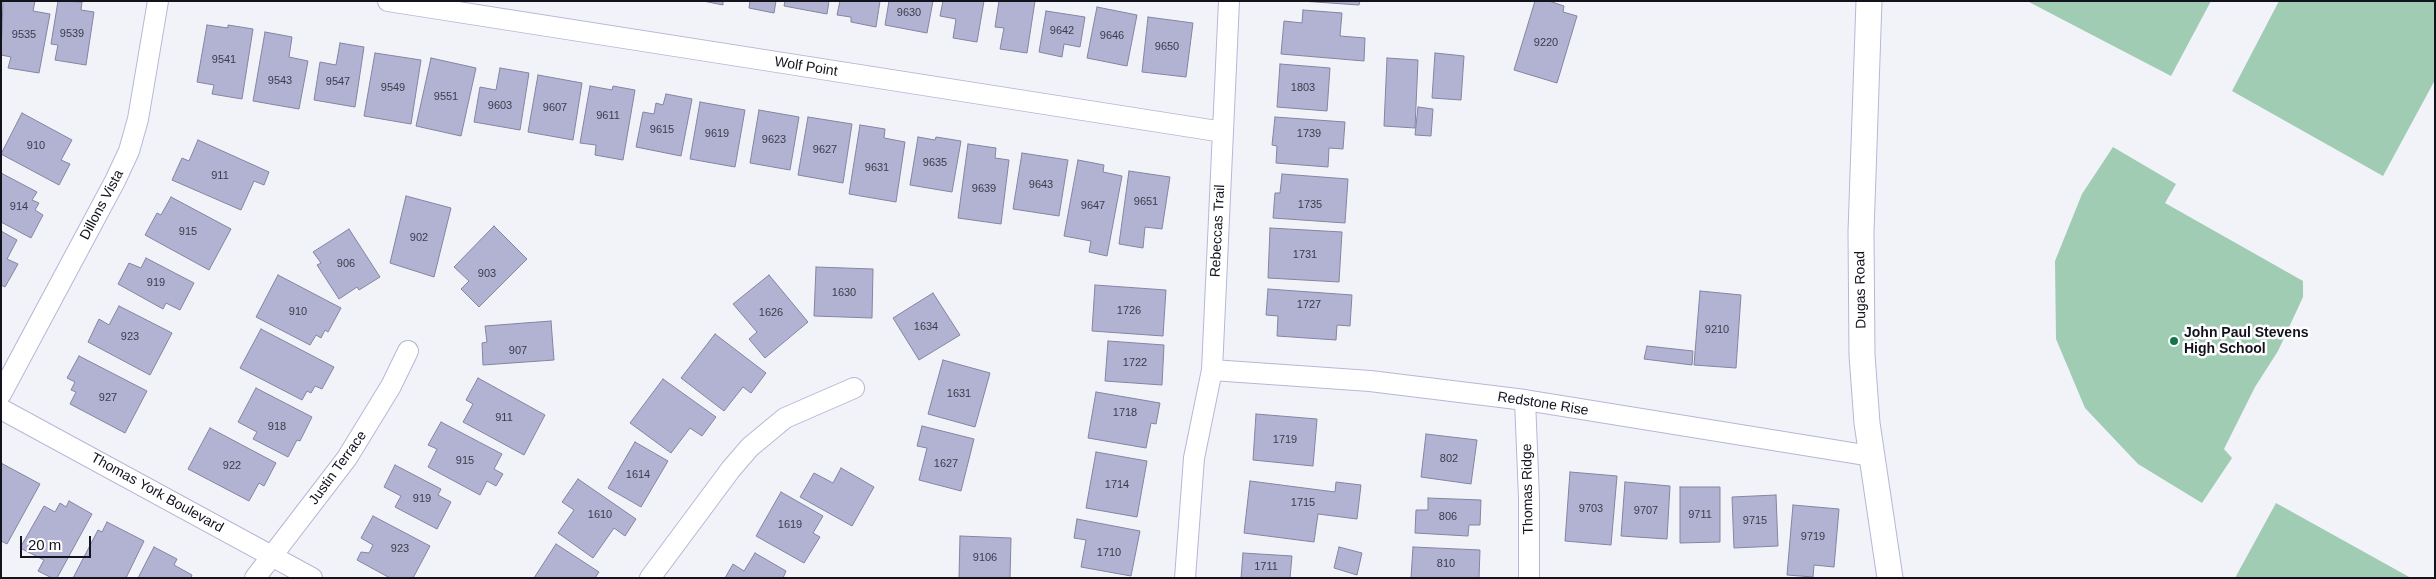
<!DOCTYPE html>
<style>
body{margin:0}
#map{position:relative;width:2436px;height:579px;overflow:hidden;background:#f2f3f9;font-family:Arial,sans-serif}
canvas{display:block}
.frame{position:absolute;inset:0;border:2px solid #13131e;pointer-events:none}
.scale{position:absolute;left:20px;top:536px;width:71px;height:22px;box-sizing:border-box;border:2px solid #13131e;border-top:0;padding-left:6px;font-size:15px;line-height:18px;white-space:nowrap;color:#13131e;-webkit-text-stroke:4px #fff;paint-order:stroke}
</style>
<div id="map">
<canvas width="2436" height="579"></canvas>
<div class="frame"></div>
<div class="scale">20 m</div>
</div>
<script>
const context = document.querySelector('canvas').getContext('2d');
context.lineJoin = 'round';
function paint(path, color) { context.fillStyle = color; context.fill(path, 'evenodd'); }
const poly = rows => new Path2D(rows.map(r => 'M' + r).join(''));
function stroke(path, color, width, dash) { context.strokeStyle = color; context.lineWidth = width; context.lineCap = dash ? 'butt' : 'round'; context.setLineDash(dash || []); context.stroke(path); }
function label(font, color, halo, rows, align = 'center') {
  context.font = font + ' Arial,sans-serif'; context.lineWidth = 5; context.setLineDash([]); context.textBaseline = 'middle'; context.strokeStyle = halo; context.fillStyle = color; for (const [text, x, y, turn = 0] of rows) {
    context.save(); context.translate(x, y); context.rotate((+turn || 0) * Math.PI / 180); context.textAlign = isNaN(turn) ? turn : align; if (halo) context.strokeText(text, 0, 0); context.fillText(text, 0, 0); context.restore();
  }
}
paint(poly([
 [2027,1,2211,1,2171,76],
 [2279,1,2435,1,2435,80,2383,176,2232,91],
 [2113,147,2176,184,2165,203,2303,281,2303,297,2278,351,2255,387,2224,449,2232,458,2202,503,2138,464,2085,408,2056,339,2055,261,2082,194],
 [2276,503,2411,578,2235,578]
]), '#9fccb2');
const building = poly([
 [3,1,35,1,33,11,50,14,39,73,8,68,11,57,1,55,3,1],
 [58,1,82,2,81,10,94,12,86,65,55,60,58,45,51,44,58,1],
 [703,1,723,1,723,5,703,1],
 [750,1,776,1,774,13,749,8,750,1],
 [785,1,829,1,827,14,784,6,785,1],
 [840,1,880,1,876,27,851,22,851,17,837,15,840,1],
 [889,1,933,1,927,33,885,25,889,1],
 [943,1,984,1,977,42,953,38,956,19,940,16,943,1],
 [999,1,1035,1,1027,53,1000,49,1004,28,995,27,999,1],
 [1301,1,1360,1,1359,5,1301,1],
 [1535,1,1549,1,1564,6,1563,12,1577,16,1557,83,1514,70,1535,1],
 [1097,7,1137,15,1127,66,1087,58,1097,7],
 [1303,10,1342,13,1340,36,1365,38,1364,61,1281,54,1284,21,1302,23,1303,10],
 [1046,11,1085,17,1080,47,1064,44,1062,57,1039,52,1046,11],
 [1148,17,1193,23,1186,77,1142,72,1148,17],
 [207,25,228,28,228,25,253,29,242,99,212,94,214,85,197,82,207,25],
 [265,32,292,37,289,57,308,61,299,109,253,101,265,32],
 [340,43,364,47,355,107,314,100,320,62,336,65,340,43],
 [375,53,421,60,411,124,364,116,375,53],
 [1435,53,1464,56,1461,100,1432,98,1435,53],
 [431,58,476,68,461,136,416,126,431,58],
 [1387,58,1418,60,1415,128,1384,126,1387,58],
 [1280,64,1330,68,1327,111,1277,107,1280,64],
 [500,68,529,73,520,130,474,122,480,87,496,90,500,68],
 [538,75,582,83,573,140,528,132,538,75],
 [590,86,612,90,613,86,635,90,623,160,595,155,596,145,580,143,590,86],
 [666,94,692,99,681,156,636,147,643,112,654,114,656,103,663,105,666,94],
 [700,102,745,110,735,167,690,159,700,102],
 [1418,107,1433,109,1431,136,1415,135,1418,107],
 [759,110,799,117,790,170,750,163,759,110],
 [22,113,72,140,61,160,70,164,59,185,1,154,22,113],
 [808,117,852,124,843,183,798,175,808,117],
 [1275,117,1345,122,1343,149,1329,148,1328,167,1276,163,1277,146,1272,145,1275,117],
 [860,125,885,129,884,138,905,142,896,202,849,194,860,125],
 [918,137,935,140,936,137,961,141,952,192,910,185,918,137],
 [198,140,269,172,264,185,254,181,241,210,172,180,182,158,189,161,198,140],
 [968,144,996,148,995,158,1009,160,1001,224,958,218,968,144],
 [1022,153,1068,160,1059,216,1013,209,1022,153],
 [1078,160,1104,165,1103,172,1122,176,1107,256,1089,252,1091,241,1064,236,1078,160],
 [1129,171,1170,177,1162,229,1145,227,1143,248,1119,244,1129,171],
 [1,173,37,192,32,200,39,203,35,210,43,215,31,238,1,222,1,173],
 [1282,174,1348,179,1345,223,1273,218,1275,193,1280,193,1282,174],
 [406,196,451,208,434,277,390,263,406,196],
 [171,197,231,229,209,270,145,235,157,213,161,215,171,197],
 [494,226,527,259,479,307,461,289,469,281,454,267,494,226],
 [1270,228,1342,232,1339,282,1268,278,1270,228],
 [349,229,380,277,359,290,357,287,339,299,317,265,321,263,313,252,349,229],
 [1,231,17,240,7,259,18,264,5,287,1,285,1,231],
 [146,258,194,283,180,310,166,303,163,309,118,284,129,263,141,268,146,258],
 [816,267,873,269,872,318,814,316,816,267],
 [278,275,341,308,328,332,325,330,321,338,316,335,310,345,256,317,278,275],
 [769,275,808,322,765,358,749,339,757,332,733,304,769,275],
 [1095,285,1166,290,1163,336,1092,331,1095,285],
 [1268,289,1352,295,1350,326,1337,325,1336,340,1277,336,1278,316,1266,315,1268,289],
 [1700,291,1741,295,1736,368,1694,365,1700,291],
 [933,293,960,335,919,360,893,318,933,293],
 [119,306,172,333,150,375,88,342,99,319,109,325,119,306],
 [551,321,554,360,483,365,482,343,487,342,485,326,551,321],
 [261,329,334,367,322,389,315,386,311,393,307,391,302,400,240,368,261,329],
 [715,334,766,373,751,393,743,387,724,411,681,378,715,334],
 [1108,341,1164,345,1162,385,1105,381,1108,341],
 [1647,346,1693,351,1692,365,1644,359,1647,346],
 [79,356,147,391,125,433,70,404,76,392,71,390,75,382,67,378,79,356],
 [943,360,990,373,975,427,928,414,943,360],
 [478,378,545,415,524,455,463,422,473,404,466,400,478,378],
 [663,379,716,417,702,436,690,428,671,453,630,423,663,379],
 [256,388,312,417,300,441,297,440,288,457,253,439,257,432,238,422,256,388],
 [1096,392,1160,403,1156,424,1151,423,1146,448,1088,438,1096,392],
 [1256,414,1317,419,1313,466,1253,460,1256,414],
 [441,422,502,454,494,469,503,474,496,486,487,481,480,495,428,467,437,449,428,445,441,422],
 [922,426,974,439,961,491,919,480,927,448,917,446,922,426],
 [210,428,276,463,264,486,259,483,249,501,188,469,210,428],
 [1426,434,1477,440,1471,484,1421,477,1426,434],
 [635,442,668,461,641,507,608,488,635,442],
 [1096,452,1147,461,1137,517,1086,508,1096,452],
 [1,463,40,484,7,544,1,541,1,463],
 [395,465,441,489,438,495,451,502,437,529,395,507,401,496,384,487,395,465],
 [841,468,874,487,852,526,800,497,814,473,833,483,841,468],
 [1570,472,1617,476,1611,545,1565,541,1570,472],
 [578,479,636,519,625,536,614,528,593,558,558,533,574,510,562,502,578,479],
 [1250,481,1335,492,1336,482,1361,485,1357,519,1318,514,1314,542,1244,533,1250,481],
 [1625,482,1670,486,1667,539,1621,536,1625,482],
 [1680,487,1720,487,1720,542,1680,543,1680,487],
 [781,492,823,516,813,533,820,537,804,563,756,536,781,492],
 [1776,495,1778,546,1734,548,1732,497,1776,495],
 [1428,498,1481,500,1480,525,1469,525,1468,536,1415,533,1416,510,1428,510,1428,498],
 [69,501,92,514,57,578,52,578,38,571,44,560,20,548,44,506,55,512,60,503,66,507,69,501],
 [1793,505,1839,509,1834,567,1814,565,1813,577,1787,575,1793,505],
 [373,516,430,546,413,578,390,578,357,560,361,552,369,553,373,545,361,538,373,516],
 [1077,519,1140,531,1131,576,1081,567,1086,540,1074,538,1077,519],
 [107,522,144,541,126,578,73,578,98,530,102,532,107,522],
 [960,536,1011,538,1010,578,959,578,960,536],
 [556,544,599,572,595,578,534,578,556,544],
 [154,547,177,559,174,565,192,575,191,578,138,578,154,547],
 [1339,547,1362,553,1357,575,1334,568,1339,547],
 [1413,547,1480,550,1479,578,1411,578,1413,547],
 [755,553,786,571,783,578,725,578,733,564,744,571,755,553],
 [1243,553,1292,556,1290,578,1241,578,1243,553]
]);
paint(building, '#b2b3d3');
stroke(building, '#8384a2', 1);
const minor = poly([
 [388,1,1223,132],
 [1212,370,1370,381,1525,400,1871,456],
 [1,394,115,181,129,151,138,119,158,1],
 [1525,400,1529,498,1529,578],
 [1,409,312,578],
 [255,578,347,458,391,386,408,351],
 [650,578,731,469,750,447,785,418,854,388],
 [1185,578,1194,458,1212,370,1229,1]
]);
const tertiary = poly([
 [1869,1,1861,232,1862,355,1867,423,1890,578]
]);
stroke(minor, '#b6b7d7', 22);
stroke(tertiary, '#b6b7d7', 27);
stroke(minor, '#fff', 20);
stroke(tertiary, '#fff', 25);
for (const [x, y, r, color] of [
 [2174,341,5,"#14754c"]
]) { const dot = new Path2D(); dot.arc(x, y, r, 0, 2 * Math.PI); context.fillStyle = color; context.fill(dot); stroke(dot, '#fff', 2); }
label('11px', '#3b3b4b', null, [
 ["9630",909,13],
 ["9642",1062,31],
 ["9539",72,34],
 ["9535",24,35],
 ["9646",1112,36],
 ["9220",1546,43],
 ["9650",1167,47],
 ["9541",224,60],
 ["9543",280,81],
 ["9547",338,82],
 ["9549",393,88],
 ["1803",1303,88],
 ["9551",446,97],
 ["9603",500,106],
 ["9607",555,108],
 ["9611",608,116],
 ["9615",662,130],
 ["9619",717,134],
 ["1739",1309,134],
 ["9623",774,140],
 ["910",36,146],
 ["9627",825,150],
 ["9635",935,163],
 ["9631",877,168],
 ["911",220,176],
 ["9643",1041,185],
 ["9639",984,189],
 ["9651",1146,202],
 ["1735",1310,205],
 ["9647",1093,206],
 ["914",19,207],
 ["915",188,232],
 ["902",419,238],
 ["1731",1305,255],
 ["906",346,264],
 ["903",487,274],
 ["919",156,283],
 ["1630",844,293],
 ["1727",1309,305],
 ["1726",1129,311],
 ["910",298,312],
 ["1626",771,313],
 ["1634",926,327],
 ["9210",1717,330],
 ["923",130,337],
 ["907",518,351],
 ["1722",1135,363],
 ["1631",959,394],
 ["927",108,398],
 ["1718",1125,413],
 ["911",504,418],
 ["918",277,427],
 ["1719",1285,440],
 ["802",1449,459],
 ["915",465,461],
 ["1627",946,464],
 ["922",232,466],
 ["1614",638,475],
 ["1714",1117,485],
 ["919",422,499],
 ["1715",1303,503],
 ["9703",1591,509],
 ["9707",1646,511],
 ["1610",600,515],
 ["9711",1700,515],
 ["806",1448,517],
 ["9715",1755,521],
 ["1619",790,525],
 ["9719",1813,537],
 ["923",400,549],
 ["1710",1109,553],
 ["9106",985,558],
 ["810",1446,564],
 ["1711",1266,567]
]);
label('14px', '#13131e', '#fff', [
 ["Wolf Point",806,67,9],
 ["Dillons Vista",102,205,-62],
 ["Rebeccas Trail",1218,231,-87],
 ["Dugas Road",1861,290,-91],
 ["Redstone Rise",1543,404,9],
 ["Justin Terrace",338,468,-54],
 ["Thomas Ridge",1528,489,-91],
 ["Thomas York Boulevard",157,493,29]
]);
label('bold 14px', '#13131e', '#fff', [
 ["John Paul Stevens",2184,333],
 ["High School",2184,349]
], 'left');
</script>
